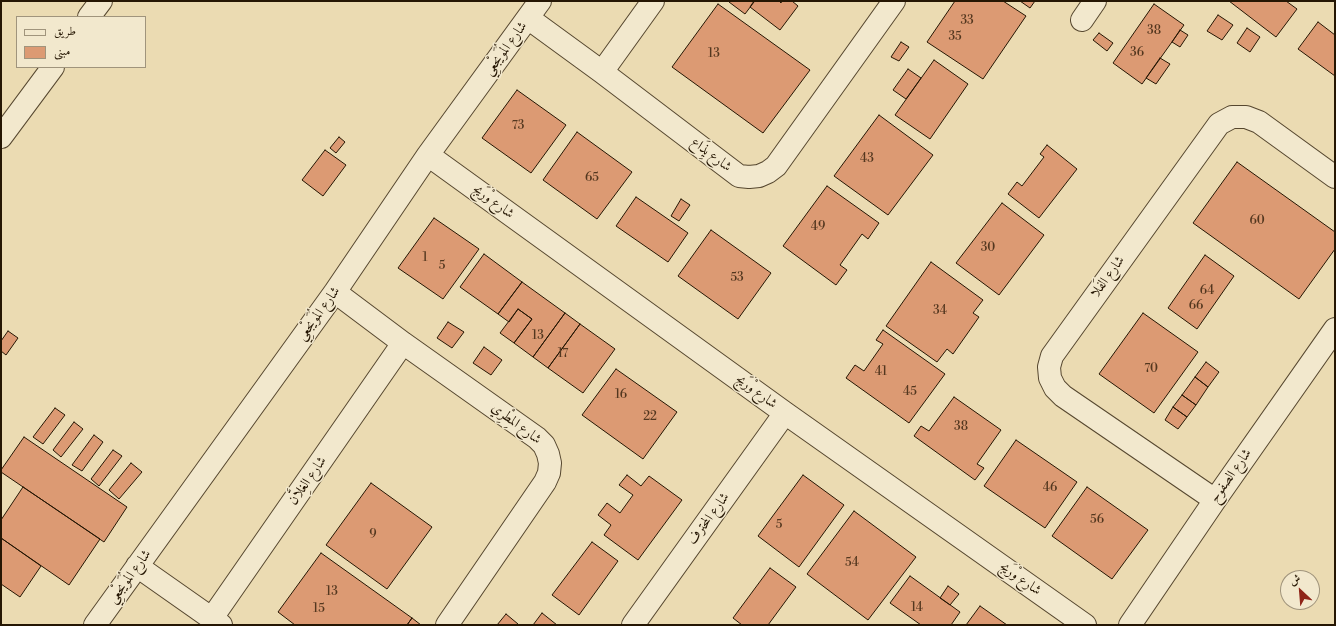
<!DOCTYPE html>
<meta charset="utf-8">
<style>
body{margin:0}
#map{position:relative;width:1336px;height:626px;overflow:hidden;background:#ebdbb2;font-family:"Libre Bodoni",Amiri,serif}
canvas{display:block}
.frame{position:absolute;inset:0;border:2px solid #251603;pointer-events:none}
.legend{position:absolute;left:16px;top:16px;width:130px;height:52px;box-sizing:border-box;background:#f2e8cd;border:1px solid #a0947c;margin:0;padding:5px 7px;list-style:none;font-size:12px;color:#251603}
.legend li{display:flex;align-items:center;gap:8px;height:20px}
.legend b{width:20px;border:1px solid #a0947c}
.north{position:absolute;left:1280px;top:570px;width:40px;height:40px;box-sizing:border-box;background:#f2e8cd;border:1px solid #a0947c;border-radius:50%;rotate:334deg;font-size:11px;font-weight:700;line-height:16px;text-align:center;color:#251603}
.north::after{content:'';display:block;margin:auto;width:14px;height:18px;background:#8f2418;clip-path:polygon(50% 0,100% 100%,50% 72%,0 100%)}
</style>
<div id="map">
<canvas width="1336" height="626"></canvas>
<div class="frame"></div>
<ul class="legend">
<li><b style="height:5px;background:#f2e8cd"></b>طريق</li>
<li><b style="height:11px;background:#dc9a73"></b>مبنى</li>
</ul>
<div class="north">ش</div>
</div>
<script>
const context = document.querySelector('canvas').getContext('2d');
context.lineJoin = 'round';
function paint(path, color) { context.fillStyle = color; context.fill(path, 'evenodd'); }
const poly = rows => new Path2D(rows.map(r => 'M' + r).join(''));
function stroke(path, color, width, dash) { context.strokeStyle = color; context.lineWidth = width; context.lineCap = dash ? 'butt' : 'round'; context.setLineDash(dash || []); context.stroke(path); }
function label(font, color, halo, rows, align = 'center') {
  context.font = font + ' "Libre Bodoni",Amiri,serif'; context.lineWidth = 3; context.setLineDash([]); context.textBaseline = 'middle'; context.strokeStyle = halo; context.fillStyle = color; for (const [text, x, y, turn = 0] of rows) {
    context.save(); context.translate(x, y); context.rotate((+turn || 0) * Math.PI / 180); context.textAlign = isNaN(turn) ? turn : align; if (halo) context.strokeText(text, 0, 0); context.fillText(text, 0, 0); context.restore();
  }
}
const building = poly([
 [730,1,752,1,754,2,745,14,729,2,730,1],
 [754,1,779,1,781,3,782,1,792,1,798,6,780,30,750,7,754,1],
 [955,1,1003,1,1026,16,983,79,927,42,955,1],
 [1020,1,1035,1,1030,8,1020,1],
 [1229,1,1286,1,1297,9,1276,37,1229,1],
 [718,4,810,70,763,133,672,67,718,4],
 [1154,4,1184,25,1142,84,1113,63,1154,4],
 [1218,15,1233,25,1222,40,1207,31,1218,15],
 [1318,22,1335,35,1335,76,1298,49,1318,22],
 [1247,28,1260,37,1250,52,1237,43,1247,28],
 [1180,30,1188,35,1180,47,1172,42,1180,30],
 [1099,33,1113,43,1107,51,1093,40,1099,33],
 [901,42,909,47,899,61,891,57,901,42],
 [1160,58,1170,64,1156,84,1146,78,1160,58],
 [934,60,968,84,930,139,895,115,934,60],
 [908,69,921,78,906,99,893,90,908,69],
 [517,90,566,125,531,173,482,138,517,90],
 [879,115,933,155,888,215,834,176,879,115],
 [577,132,632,172,597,219,543,180,577,132],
 [339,137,345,142,336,153,330,148,339,137],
 [1047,145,1077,169,1039,218,1008,194,1017,182,1022,186,1044,157,1040,154,1047,145],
 [325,150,346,165,323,196,302,180,325,150],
 [1237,162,1335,232,1335,249,1299,299,1193,223,1237,162],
 [827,186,879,223,868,239,862,234,840,265,847,270,836,285,783,246,827,186],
 [636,197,688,233,668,262,616,226,636,197],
 [681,199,690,205,679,221,671,216,681,199],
 [1002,203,1044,235,999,295,956,263,1002,203],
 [434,218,479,249,443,299,398,268,434,218],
 [711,230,771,273,738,319,678,276,711,230],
 [484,254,522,282,498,314,460,287,484,254],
 [1205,255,1234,276,1197,329,1168,308,1205,255],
 [931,262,983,300,973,313,979,317,953,354,947,349,937,362,886,326,931,262],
 [522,282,565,313,533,357,514,343,532,319,518,309,509,322,498,314,522,282],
 [518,309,532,319,514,343,500,333,518,309],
 [565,313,580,324,548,368,533,357,565,313],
 [1143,313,1198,352,1154,413,1099,374,1143,313],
 [448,322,464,332,452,348,437,338,448,322],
 [580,324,615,349,583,393,548,368,580,324],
 [883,330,945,374,909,423,846,378,855,365,864,371,883,344,876,340,883,330],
 [8,331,18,338,6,355,1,351,1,341,8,331],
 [484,347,502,360,491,375,473,363,484,347],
 [1206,362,1219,372,1208,387,1195,377,1206,362],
 [616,369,677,412,643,459,582,415,616,369],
 [1195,377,1208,387,1196,405,1182,395,1195,377],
 [1182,395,1196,405,1187,417,1173,407,1182,395],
 [954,397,1001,430,977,464,984,468,975,480,914,436,921,426,929,431,954,397],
 [1173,407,1187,417,1178,429,1165,420,1173,407],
 [55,408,65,415,43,444,33,437,55,408],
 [74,422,83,429,61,457,53,450,74,422],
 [94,435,103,442,82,471,72,465,94,435],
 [24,437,127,507,104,542,1,472,1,470,24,437],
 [1016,440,1077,482,1045,528,984,486,1016,440],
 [113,450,122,456,99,486,91,479,113,450],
 [131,463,142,472,119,499,109,490,131,463],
 [627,475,641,486,649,476,682,500,638,560,604,535,611,525,598,515,607,503,620,513,633,495,619,485,627,475],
 [803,475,844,505,799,567,758,536,803,475],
 [371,483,432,527,387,589,326,545,371,483],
 [23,487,100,539,69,585,1,538,1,520,23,487],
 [1087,487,1148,530,1112,579,1052,536,1087,487],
 [854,511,916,557,868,620,807,574,854,511],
 [1,538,41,566,20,597,1,584,1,538],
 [592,542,618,561,579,615,552,595,592,542],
 [321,553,412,618,407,625,295,625,278,612,321,553],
 [770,568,796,587,768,625,742,625,733,618,770,568],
 [910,576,960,612,951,625,921,625,890,603,910,576],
 [948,586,959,594,950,605,940,598,948,586],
 [980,606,1007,625,966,625,980,606],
 [542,613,557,625,533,625,542,613],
 [506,614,518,624,517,625,497,625,506,614],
 [412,618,421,625,407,625,412,618]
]);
paint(building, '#dc9a73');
stroke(building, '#251603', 1);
const minor = poly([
 [89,17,101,1],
 [528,18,602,72,739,176,749,177,759,176,768,172,776,166,894,1],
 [1082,20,1095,1],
 [602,72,653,1],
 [1,137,53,67],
 [428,155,785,413,1085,625],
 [335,292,403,343,537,438,544,445,548,454,550,463,549,473,545,482,447,625],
 [1215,500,1063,396,1055,388,1050,378,1049,367,1052,356,1219,124,1232,117,1246,117,1259,122,1335,177],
 [137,566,221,625],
 [212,618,403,343],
 [95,625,335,292,428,155,540,1],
 [633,625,785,413],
 [1130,625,1215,500,1335,329]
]);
stroke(minor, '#56472f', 24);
stroke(minor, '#f2e8cd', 22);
label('12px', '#53371f', null, [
 ["33",967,21],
 ["38",1154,31],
 ["35",955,37],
 ["36",1137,53],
 ["13",714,54],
 ["73",518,126],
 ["43",867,159],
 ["65",592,178],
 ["60",1257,221],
 ["49",818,227],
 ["30",988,248],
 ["1",425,258],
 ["5",442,266],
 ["53",737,278],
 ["64",1207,291],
 ["66",1196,306],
 ["34",940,311],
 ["13",538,336],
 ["17",563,354],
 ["70",1151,369],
 ["41",881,372],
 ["45",910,392],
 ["16",621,395],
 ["22",650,417],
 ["38",961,427],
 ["46",1050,488],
 ["56",1097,520],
 ["5",779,525],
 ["9",373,535],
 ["54",852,563],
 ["13",332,592],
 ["14",917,608],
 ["15",319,609]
]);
label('14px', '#251603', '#f2e8cd', [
 ["شارع المُوَيجْعِي",506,49,-54],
 ["شارع يِذَاع",711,155,37],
 ["شارع وْرَيج",493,202,36],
 ["شارع الفَلا",1108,277,-54],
 ["شارع المُوَيجْعِي",319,314,-54],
 ["شارع وْرَيج",756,392,36],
 ["شارع المِطْرِي",516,424,37],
 ["شارع الصفوح",1231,476,-55],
 ["شارع الغِلاَّن",308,481,-55],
 ["شارع المحترف",709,519,-54],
 ["شارع المُوَيجْعِي",130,577,-54],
 ["شارع وْرَيج",1020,579,35]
]);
</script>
